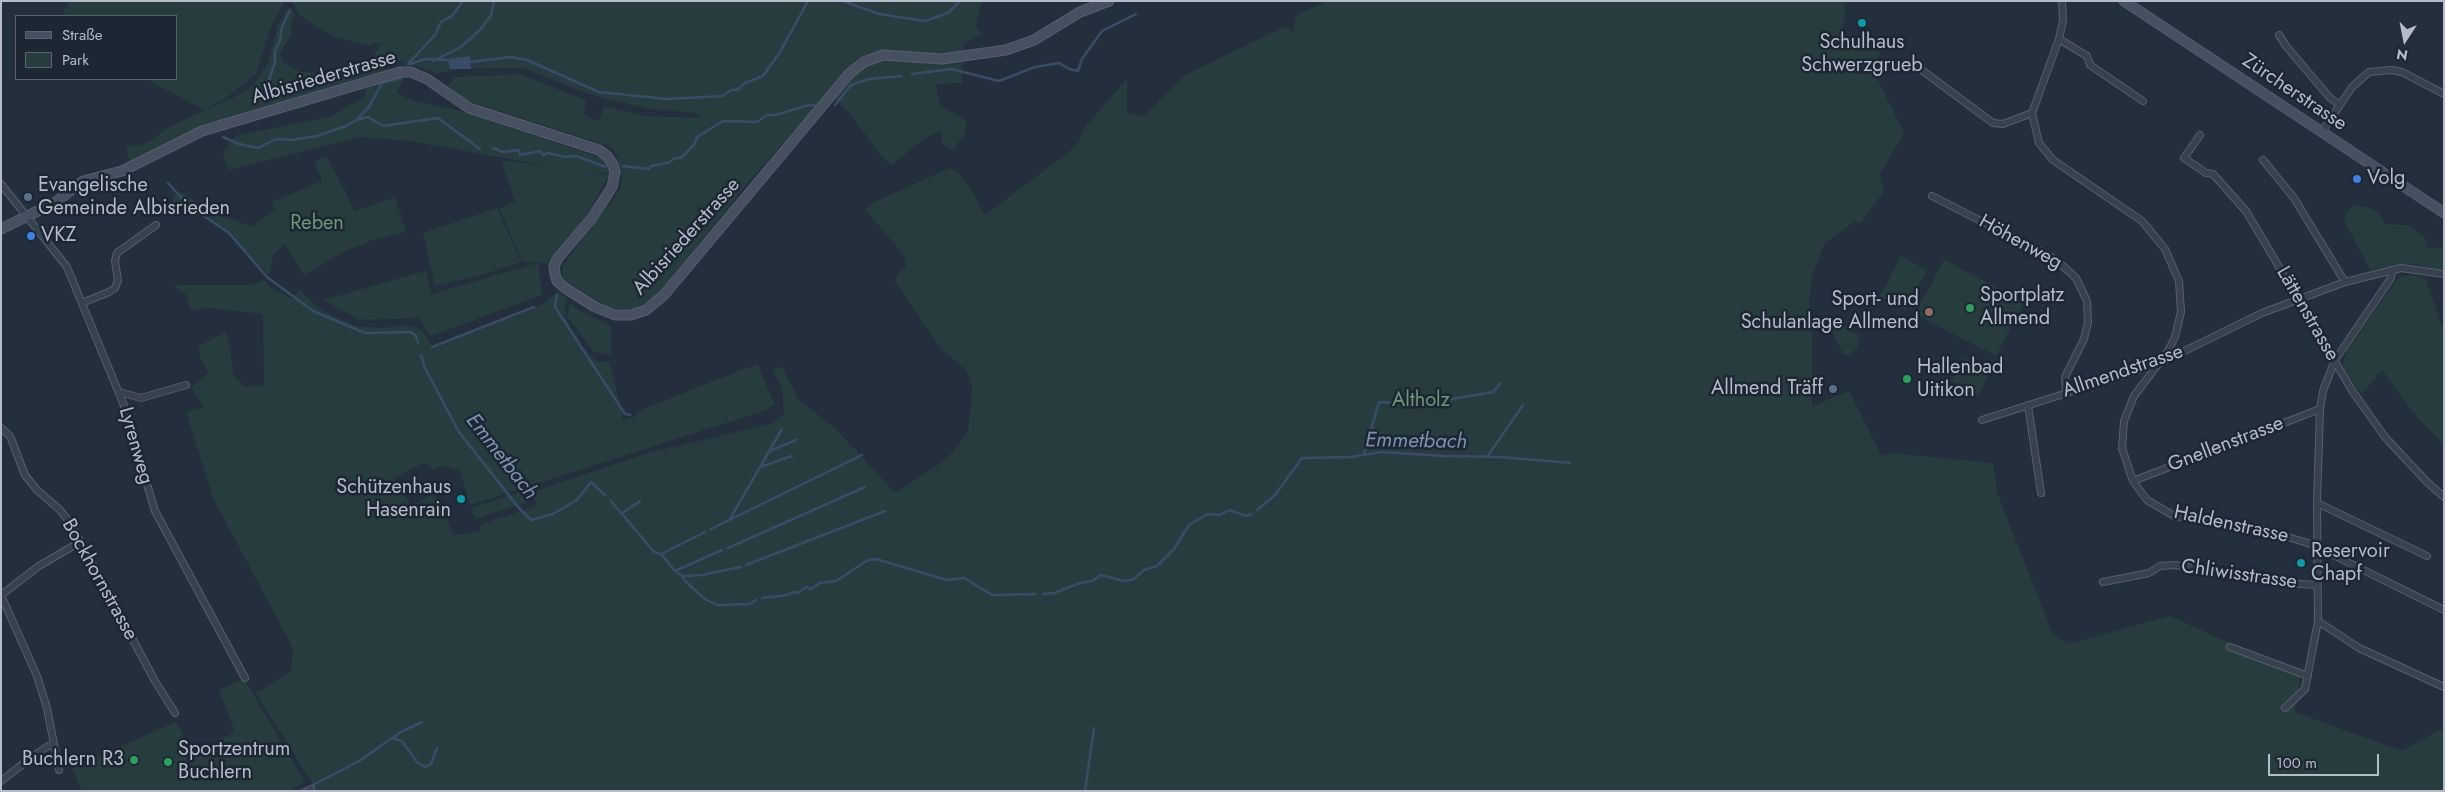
<!DOCTYPE html>
<meta charset="utf-8">
<style>
body{margin:0}
#map{position:relative;width:2445px;height:792px;overflow:hidden;background:#242f3e;font-family:Jost,sans-serif}
canvas{display:block}
.frame{position:absolute;inset:0;border:2px solid #b4bcc9;pointer-events:none}
.legend{position:absolute;left:15px;top:15px;width:162px;height:65px;box-sizing:border-box;background:#1d2633;border:1px solid #59626f;margin:0;padding:6px 9px;list-style:none;font-size:15px;color:#b4bcc9}
.legend li{display:flex;align-items:center;gap:10px;height:25px}
.legend b{width:25px;border:1px solid #59626f}
.north{position:absolute;left:2380px;top:15px;width:50px;height:50px;-webkit-text-stroke:4px #1d2633;paint-order:stroke;rotate:191deg;font-size:14px;font-weight:700;line-height:20px;text-align:center;color:#b4bcc9}
.north::after{content:'';display:block;margin:auto;width:18px;height:22px;background:#b4bcc9;clip-path:polygon(50% 0,100% 100%,50% 72%,0 100%)}
.scale{position:absolute;left:2268px;top:754px;width:111px;height:22px;box-sizing:border-box;border:2px solid #b4bcc9;border-top:0;padding-left:6px;font-size:15px;line-height:18px;white-space:nowrap;color:#b4bcc9;-webkit-text-stroke:4px #1d2633;paint-order:stroke}
</style>
<div id="map">
<canvas width="2445" height="792"></canvas>
<div class="frame"></div>
<ul class="legend">
<li><b style="height:6px;background:#465061"></b>Straße</li>
<li><b style="height:14px;background:#263c3f"></b>Park</li>
</ul>
<div class="north">N</div>
<div class="scale">100 m</div>
</div>
<script>
const context = document.querySelector('canvas').getContext('2d');
context.lineJoin = 'round';
function paint(path, color) { context.fillStyle = color; context.fill(path, 'evenodd'); }
const poly = rows => new Path2D(rows.map(r => 'M' + r).join(''));
function stroke(path, color, width, dash) { context.strokeStyle = color; context.lineWidth = width; context.lineCap = dash ? 'butt' : 'round'; context.setLineDash(dash || []); context.stroke(path); }
function label(font, color, halo, rows, align = 'center') {
  context.font = font + ' Jost,sans-serif'; context.lineWidth = 5; context.setLineDash([]); context.textBaseline = 'middle'; context.strokeStyle = halo; context.fillStyle = color; for (const [text, x, y, turn = 0] of rows) {
    context.save(); context.translate(x, y); context.rotate((+turn || 0) * Math.PI / 180); context.textAlign = isNaN(turn) ? turn : align; if (halo) context.strokeText(text, 0, 0); context.fillText(text, 0, 0); context.restore();
  }
}
paint(poly([
 [69,1,285,1,271,27,256,74,230,95,204,110,146,79,176,79,176,16,62,16],
 [292,1,982,1,976,26,982,34,963,44,962,83,936,84,940,105,967,121,964,135,953,150,942,144,942,131,928,136,891,165,879,153,850,114,828,92,746,185,657,296,634,309,608,308,562,278,563,265,619,191,623,175,584,171,609,175,585,218,547,264,538,263,542,295,431,336,418,318,360,320,323,300,426,271,432,294,538,263,522,261,500,209,515,201,501,160,554,167,410,141,360,137,229,170,223,153,235,136,332,116,364,97,371,74,186,132,129,161,126,147,142,145,152,140,169,127,245,92,256,81,268,63,278,25,286,11,292,10,295,15,291,24,292,34,280,54,282,61,300,72,319,73,370,64,378,48,382,44,375,43,370,46,336,37,318,28,301,16],
 [398,60,437,73,459,69,524,68,581,91,609,100,652,109,696,113,703,118,644,116,604,106,599,121,584,115,586,100,519,74,454,77,448,86,460,97,474,103,609,146,621,159,598,157,464,112,411,100,396,92,404,81,384,68],
 [1330,1,1843,1,1845,13,1841,33,1880,53,1873,70,1904,133,1880,174,1884,191,1861,223,1854,222,1825,243,1812,276,1809,304,1812,335,1812,407,1849,391,1881,455,1883,456,1889,453,1993,463,1997,492,2053,635,2068,644,2170,616,2300,675,2295,712,2402,751,2444,728,2444,791,317,791,256,693,291,672,293,648,213,498,186,412,204,407,191,388,208,372,201,360,198,347,226,331,231,350,233,375,245,387,264,386,263,314,211,308,190,310,187,296,174,285,253,285,264,280,273,289,293,299,299,290,321,310,355,326,382,328,404,325,421,329,433,347,519,315,545,303,557,291,566,297,565,317,585,350,598,362,609,361,623,416,621,421,637,416,636,412,757,364,775,405,770,407,770,409,470,505,460,471,442,466,432,470,425,462,394,478,412,506,434,493,443,520,447,518,453,535,479,532,482,524,536,506,533,493,555,484,649,453,773,423,784,414,782,388,772,369,782,367,799,400,835,428,895,493,947,459,968,432,972,388,967,371,941,349,895,281,897,274,906,266,904,256,865,209,872,203,950,168,957,172,970,188,985,215,1069,152,1079,142,1085,127,1127,79,1127,113,1143,117,1183,76,1286,26,1294,32,1295,20,1301,12],
 [327,157,355,211,395,197,406,232,373,240,341,253,304,275,285,244,273,255,269,276,229,233,206,218,172,204,173,196,181,192,210,211,252,227,275,209,272,202,322,181,314,162],
 [2353,205,2367,207,2379,212,2385,224,2409,225,2428,241,2425,247,2444,248,2444,270,2408,263,2370,270,2343,218],
 [497,208,521,262,488,273,435,286,423,233],
 [1901,256,1927,270,1906,310,1880,297],
 [1944,260,2024,302,1996,356,1915,314],
 [2413,275,2425,277,2444,333,2444,445,2411,410,2382,370,2361,394,2344,369,2343,363,2347,351,2397,279,2403,276],
 [570,302,575,308,611,326,611,355,594,352,567,316],
 [1833,324,1838,324,1859,336,1858,346,1850,356,1843,354,1832,331],
 [1964,357,1991,371,1978,395,1952,381],
 [523,491,526,503,475,519,471,508],
 [244,679,305,782,288,791,81,791,72,768,176,722,193,755,235,732,219,690]
]), '#263c3f');
paint(poly([
 [470,56,471,69,450,69,448,59],
 [275,88,283,89,285,96,268,101,265,95]
]), '#394c67');
stroke(poly([
 [294,1,294,2],
 [843,1,879,14,925,21,948,13,960,1],
 [433,61,461,47,481,29,491,15,494,1],
 [470,62,511,57,527,60,599,92,667,99,723,96,731,90,737,90,745,83,763,76,780,52,808,1],
 [408,64,435,35,441,22,452,16,463,1],
 [410,64,425,59,447,60],
 [912,74,951,69,999,81,1035,67,1059,63,1069,69,1078,71,1082,59,1102,31,1136,14],
 [268,83,275,62,275,51,280,40,282,27,290,10],
 [835,105,851,85,869,79,902,76],
 [357,119,369,107,382,83,401,78],
 [223,137,239,144,258,148,276,139,291,140,317,136,346,126,356,120,368,117,383,126,438,118,480,149],
 [493,148,503,152,519,150,520,155,540,151,543,155,548,153,565,157,576,156,606,167],
 [623,166,649,169,651,166,668,163,675,158,681,158,694,145,697,137,723,121,757,122,767,115,775,115,809,105,818,106],
 [168,183,188,205,229,233,267,277,313,311,365,333,411,332,416,336,418,343],
 [557,295,555,307,625,414,630,415],
 [432,347,534,307],
 [421,355,425,368,459,432,518,507,531,520,553,514,577,500,591,482,605,495],
 [770,451,796,440],
 [1364,454,1379,402,1422,404,1493,392,1501,383],
 [1487,457,1523,405],
 [760,467,792,456],
 [611,501,654,552,661,554,675,571,682,576,686,582,705,599,717,605,749,604,756,600],
 [1257,510,1275,495,1302,458,1351,457,1382,452,1445,456,1501,457,1570,463],
 [621,514,640,501],
 [730,519,782,429],
 [711,529,862,455],
 [728,548,865,487],
 [661,554,705,532],
 [746,565,885,511],
 [675,571,722,550],
 [683,576,702,575,741,567],
 [1043,594,1054,593,1080,583,1092,581,1101,575,1124,581,1134,579,1144,570,1157,566,1174,549,1189,525,1208,514,1220,515,1229,510,1246,516,1251,514],
 [762,598,787,595,794,592,798,593,806,587,811,589,820,583,836,581,868,560,876,559,947,580,964,578,992,595,1036,594],
 [394,737,401,732,422,722],
 [313,785,361,760,392,738,402,741,417,762,425,767,431,764,437,748],
 [300,791,308,787],
 [1085,791,1094,728]
]), '#394c67', 2.5);
const street = poly([
 [2062,1,2063,20,2059,39,2032,113,2039,143,2053,160,2142,221,2165,249,2179,281,2181,312,2175,337,2168,351,2134,396,2124,421,2122,448,2133,481,2147,500,2174,516,2258,528,2311,544,2444,610],
 [2279,35,2286,46,2330,98,2340,105],
 [2059,39,2087,56,2090,65,2143,101],
 [1923,71,1993,123,2003,124,2032,113],
 [2322,132,2352,87,2369,72,2391,70,2402,72,2444,94],
 [2200,135,2184,158,2206,173,2213,174,2246,211,2353,392,2385,437,2428,483,2444,497],
 [2263,160,2294,198,2345,282],
 [1,184,67,267,123,403,155,511,245,678],
 [1932,196,2055,259,2076,278,2087,301,2088,322,2084,339,2065,377,2066,392],
 [82,303,109,292,115,288,118,280,115,261,117,253,156,225],
 [119,392,141,398,186,385],
 [2028,405,2041,493],
 [1982,420,2158,364,2262,313,2345,282,2401,268,2444,274],
 [1,428,10,436,25,475,37,490,60,510,71,524,155,681,175,713],
 [2133,481,2320,409],
 [2317,503,2427,556],
 [2103,582,2149,573,2160,566,2175,565,2284,583,2317,585],
 [1,595,37,676,47,708,59,770],
 [1,595,39,566,80,542],
 [2318,621,2359,648,2444,687],
 [2230,647,2308,676],
 [2285,708,2305,689,2318,621,2317,503,2320,409,2323,391,2335,360,2391,278,2392,270],
 [1,781,36,754,48,746,54,745],
 [308,791,311,789]
]);
const secondary = poly([
 [2124,1,2444,213],
 [1,229,56,202,83,181,122,171,202,131,400,72,411,72,427,79,469,108,599,150,607,156,613,165,615,172,612,187,592,218,558,258,554,266,555,274,557,281,565,288,595,307,615,315,631,315,646,310,664,295,849,74,864,62,883,55,942,59,1006,50,1034,40,1080,12,1109,1]
]);
stroke(street, '#565f6c', 8);
stroke(secondary, '#565f6c', 11);
stroke(street, '#38414e', 6);
stroke(secondary, '#465061', 9);
for (const [x, y, r, color] of [
 [1862,23,5,"#0f9aa8"],
 [2357,179,5,"#3f7fe0"],
 [28,197,5,"#5c6f8a"],
 [31,236,5,"#3f7fe0"],
 [1970,308,5,"#2e9e5b"],
 [1929,312,5,"#8d6e63"],
 [1907,379,5,"#2e9e5b"],
 [1833,389,5,"#5c6f8a"],
 [461,499,5,"#0f9aa8"],
 [2301,563,5,"#0f9aa8"],
 [134,760,5,"#2e9e5b"],
 [168,762,5,"#2e9e5b"]
]) { const dot = new Path2D(); dot.arc(x, y, r, 0, 2 * Math.PI); context.fillStyle = color; context.fill(dot); stroke(dot, '#1d2633', 2); }
label('20px', '#b4bcc9', '#1d2633', [
 ["Schulhaus",1862,43,"center"],
 ["Schwerzgrueb",1862,66,"center"],
 ["Volg",2367,179],
 ["Evangelische",38,186],
 ["Gemeinde Albisrieden",38,209],
 ["VKZ",41,236],
 ["Sportplatz",1980,296],
 ["Allmend",1980,319],
 ["Sport- und",1919,300,"right"],
 ["Schulanlage Allmend",1919,323,"right"],
 ["Hallenbad",1917,368],
 ["Uitikon",1917,391],
 ["Allmend Träff",1823,389,"right"],
 ["Schützenhaus",451,488,"right"],
 ["Hasenrain",451,511,"right"],
 ["Reservoir",2311,552],
 ["Chapf",2311,575],
 ["Sportzentrum",178,750],
 ["Buchlern",178,773],
 ["Buchlern R3",124,760,"right"]
], 'left');
label('20px', '#b4bcc9', '#1d2633', [
 ["Albisriederstrasse",324,78,-16],
 ["Zürcherstrasse",2294,93,34],
 ["Albisriederstrasse",687,237,-48],
 ["Höhenweg",2020,243,29],
 ["Lättenstrasse",2307,314,60],
 ["Allmendstrasse",2123,372,-19],
 ["Gnellenstrasse",2226,445,-21],
 ["Lyrenweg",135,446,74],
 ["Haldenstrasse",2231,525,12],
 ["Chliwisstrasse",2239,575,8],
 ["Bockhornstrasse",99,580,61]
]);
label('20px', '#6b9a76', '#1d2633', [
 ["Reben",317,224],
 ["Altholz",1421,401]
]);
label('italic 21px', '#7c92b1', '#1d2633', [
 ["Emmetbach",1416,442,1],
 ["Emmetbach",501,457,52]
]);
</script>
